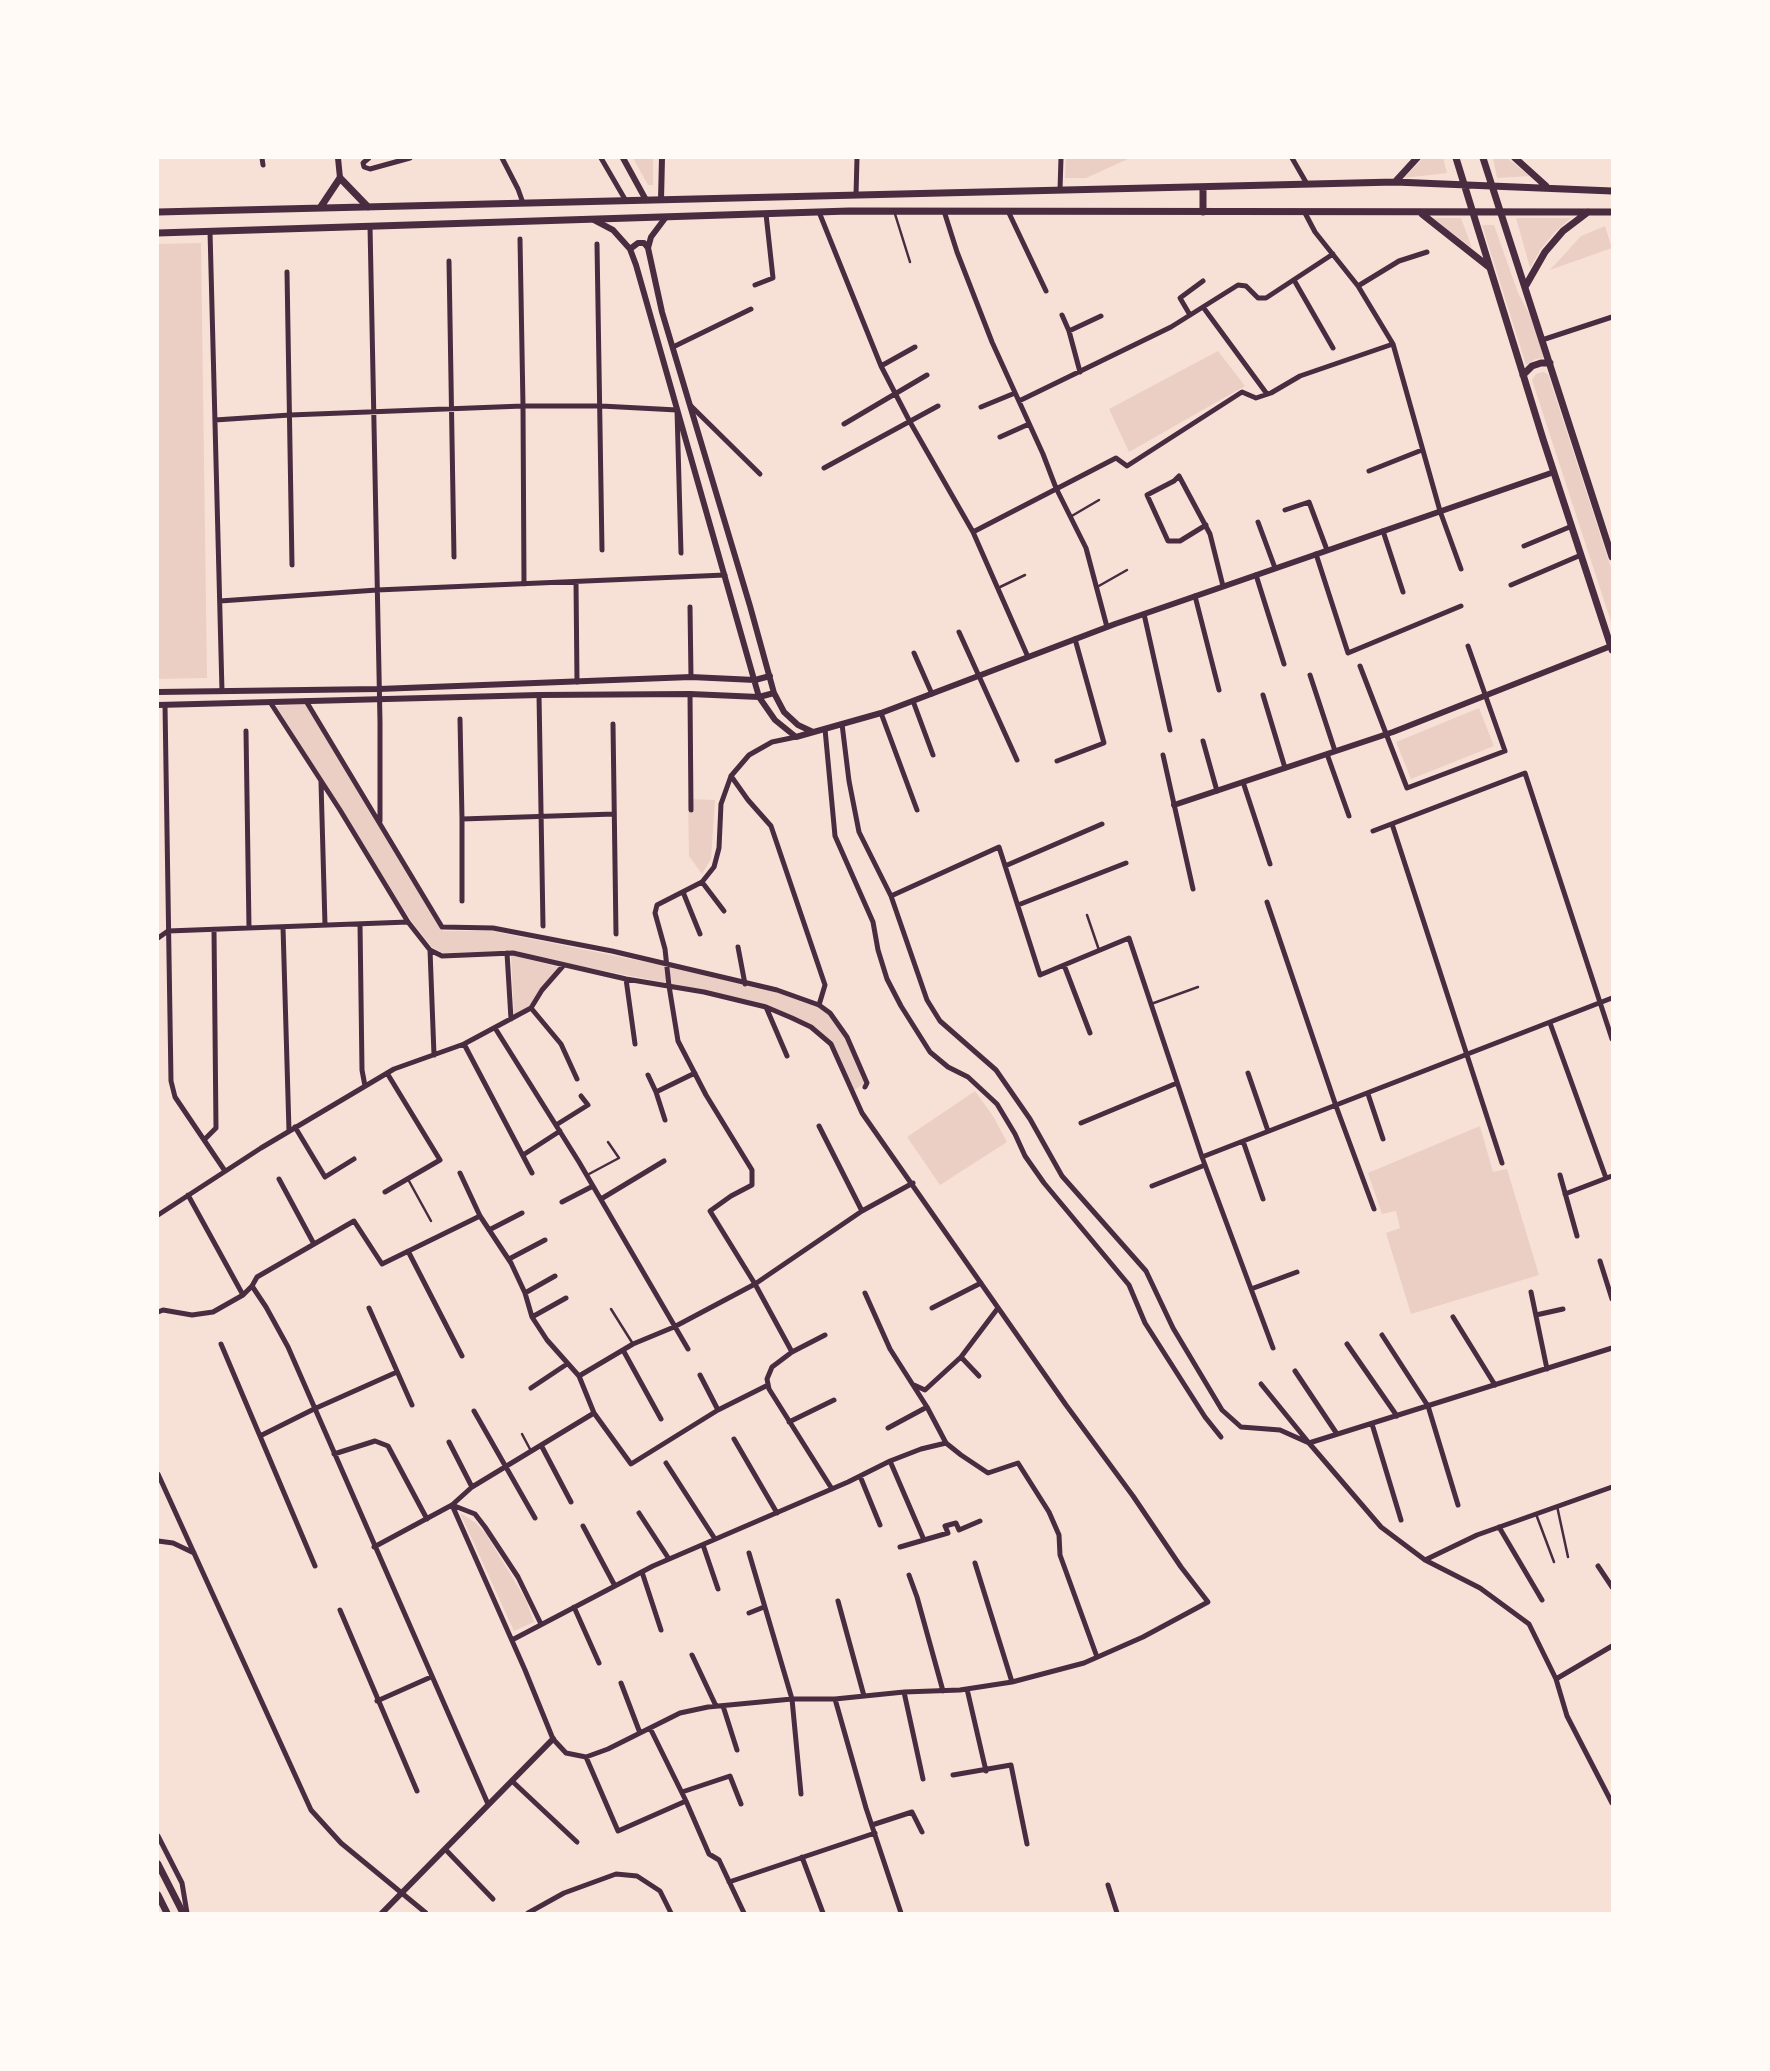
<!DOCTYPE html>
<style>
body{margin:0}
#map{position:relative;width:1770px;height:2071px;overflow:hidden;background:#f7e1d7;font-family:Lato,sans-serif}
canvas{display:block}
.frame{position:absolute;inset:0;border:159px solid #fffaf5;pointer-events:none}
</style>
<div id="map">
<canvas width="1770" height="2071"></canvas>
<div class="frame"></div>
</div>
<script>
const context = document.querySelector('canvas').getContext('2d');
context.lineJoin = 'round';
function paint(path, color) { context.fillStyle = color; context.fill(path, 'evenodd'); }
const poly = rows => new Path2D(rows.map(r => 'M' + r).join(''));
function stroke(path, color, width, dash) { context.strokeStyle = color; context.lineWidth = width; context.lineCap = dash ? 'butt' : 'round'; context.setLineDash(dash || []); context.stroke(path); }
paint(poly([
 [633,158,653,158,653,185,648,185],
 [1066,158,1128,158,1128,159,1086,178,1065,178],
 [1423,158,1443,158,1447,173,1404,178],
 [1493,158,1507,158,1530,176,1497,178],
 [1433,218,1461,218,1472,248,1447,229],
 [1571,218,1555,232,1541,249,1530,268,1516,218],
 [1482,225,1494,225,1518,293,1532,319,1544,358,1536,359,1526,365],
 [1605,226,1612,248,1550,270,1581,236],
 [201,243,207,678,158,679,158,244],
 [1218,351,1245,386,1129,452,1109,409],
 [1543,372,1548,374,1612,571,1612,625,1532,380,1536,374],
 [305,704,443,931,492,931,666,966,667,983,554,961,517,951,443,953,432,947,412,922,276,706],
 [1479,708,1494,746,1411,779,1396,742],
 [688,799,715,800,711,859,702,874,689,856],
 [511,955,559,967,529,1006,514,1015],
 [670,966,777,992,819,1007,830,1015,847,1038,865,1083,853,1091,831,1042,810,1025,768,1006,670,984],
 [975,1091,993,1116,1007,1142,940,1185,907,1137],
 [1480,1126,1493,1172,1507,1169,1539,1275,1411,1314,1386,1233,1400,1228,1396,1211,1382,1214,1368,1173],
 [460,1513,476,1523,486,1534,526,1600,534,1622,514,1631]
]), '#ebcfc5');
stroke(poly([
 [895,214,910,262],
 [1070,517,1099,500],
 [1097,587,1127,570],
 [998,588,1025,575],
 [1087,915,1099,950],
 [1151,1004,1198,987],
 [589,1174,619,1158,608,1142],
 [409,1181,431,1221],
 [611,1309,633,1344],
 [522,1434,531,1451],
 [1557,1506,1568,1557],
 [1536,1514,1554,1562]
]), '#4a2c40', 2.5);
stroke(poly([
 [262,158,263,165],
 [369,158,363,163,364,167,370,169,410,158],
 [502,158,518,189,523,203],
 [601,158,626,201],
 [1292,158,1307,184],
 [1060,190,1061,158],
 [856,195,857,158],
 [944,211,957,252,992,342,1043,454,1056,488,1086,548,1107,627],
 [1008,211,1046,291],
 [819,212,881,366,910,422,973,532,1028,657],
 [1305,213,1315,232,1358,286,1393,344,1440,511,1461,569],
 [370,226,380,722,380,821],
 [210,231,222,691],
 [520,239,523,406,524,584],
 [597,244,602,550],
 [449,261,454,557],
 [287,272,292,565],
 [1294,280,1333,348],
 [755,285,773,278,766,214],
 [1358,286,1399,261,1427,252],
 [1203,307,1267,394],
 [1062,315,1069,331,1080,372],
 [1190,315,1180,298,1203,281],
 [1069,331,1101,316],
 [1542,340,1612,317],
 [673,347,751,309],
 [881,366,915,347],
 [1019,401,1171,327,1238,285,1246,286,1258,298,1266,298,1333,254],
 [691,406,760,474],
 [981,407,1015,393],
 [215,420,290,415,523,406,601,406,677,410,681,553],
 [844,424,927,375],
 [1000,437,1029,424],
 [824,468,938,406],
 [1369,471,1422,450],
 [1285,510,1309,502,1327,550],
 [1258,522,1275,568],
 [1206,525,1180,541,1168,541,1147,495,1174,481,1179,476,1210,534,1223,586],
 [1383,531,1403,592],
 [973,532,1116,458,1127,466,1242,392,1256,398,1271,393,1300,376,1393,344],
 [1524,546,1572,526],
 [1316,554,1348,653,1461,606],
 [1256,575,1284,664],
 [576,582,577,682],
 [1511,585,1581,555],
 [1195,596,1219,690],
 [220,601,377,590,725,575],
 [690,607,691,677],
 [1144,614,1170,730],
 [959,632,1017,760],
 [914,653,932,694],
 [1360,666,1407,788,1505,751,1468,646],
 [1310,675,1335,751],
 [690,694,691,810],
 [539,695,543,926],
 [1263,695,1285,768],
 [306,701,442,927,493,928,612,951,777,990,819,1005,830,1013,847,1037,867,1083,865,1087],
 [913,701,933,755],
 [270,702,340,810,408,922,430,950,442,956,513,953,626,979,704,992,766,1007,792,1018,811,1027,831,1044,862,1113,1066,1405,1133,1496,1181,1567,1208,1602,1143,1637,1084,1663,1012,1682,960,1690,904,1692,835,1699,792,1699,708,1707,680,1713,608,1749,586,1757,566,1753,553,1739,525,1670,452,1505],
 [165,705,171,1081,175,1097,225,1171],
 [881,713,917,810],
 [460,719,462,819,462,901],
 [613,724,616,934],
 [842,724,849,781,859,832,891,896,927,1000,940,1021,996,1070,1030,1119,1062,1176,1146,1271,1173,1328,1222,1410,1241,1427,1280,1430,1309,1443,1381,1527,1425,1560,1480,1588,1529,1624,1556,1679,1567,1716,1612,1803],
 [825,729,835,836,873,922,878,950,887,979,901,1006,930,1052,948,1067,968,1077,997,1104,1015,1134,1025,1156,1044,1183,1129,1285,1145,1323,1205,1417,1221,1437],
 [246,731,249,928],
 [1203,741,1217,791],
 [1327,754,1349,816],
 [1163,755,1193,889],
 [1057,761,1104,743,1075,639],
 [731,776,748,800,771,826,825,985,819,1005],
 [321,782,325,925],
 [1243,782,1270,864],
 [462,819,614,814],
 [1392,824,1502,1163],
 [1373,831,1525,773,1612,1039],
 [1005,866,1102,824],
 [702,882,724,911],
 [683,892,700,934],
 [891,896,999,847,1040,975,1129,938,1202,1157,1273,1348],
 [1267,902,1336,1106,1374,1209],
 [1018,905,1126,863],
 [360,924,362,1070,365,1086],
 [283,927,289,1131],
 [168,931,408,922],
 [158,938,168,931],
 [738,947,745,984],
 [430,950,434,1055],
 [507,953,511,1019],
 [1064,965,1090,1033],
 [626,979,635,1044],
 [766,1007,787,1056],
 [531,1008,561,1044,577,1079],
 [1550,1023,1606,1178],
 [495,1028,579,1162,688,1349],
 [464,1044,532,1173],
 [1248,1073,1268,1131],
 [648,1075,656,1092,665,1120],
 [656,1092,695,1073],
 [1368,1094,1383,1139],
 [1081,1123,1177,1083],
 [556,1125,588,1105,581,1096],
 [819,1126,862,1211],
 [295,1127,325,1177,354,1159],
 [205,1139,216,1128,214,930],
 [1243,1141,1263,1199],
 [523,1155,560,1131],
 [1202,1157,1612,998],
 [460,1173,480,1216,511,1263,525,1293,532,1317,547,1340,579,1376,594,1413,631,1464,718,1410,768,1385],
 [1560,1175,1577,1236],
 [279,1179,314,1244],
 [1152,1186,1205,1165],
 [385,1192,440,1160,387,1073],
 [1565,1194,1612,1176],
 [188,1195,243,1295],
 [601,1199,664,1161],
 [562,1202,593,1186],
 [158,1215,261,1148,394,1069,464,1044,531,1008,542,990,563,966],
 [489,1230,522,1213],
 [408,1251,462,1356],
 [509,1259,545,1240],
 [1600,1261,1612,1299],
 [252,1286,266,1307,288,1347,488,1804],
 [1251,1289,1297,1272],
 [1531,1292,1547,1369],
 [525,1293,555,1276],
 [865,1293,890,1349,927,1407,946,1443],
 [369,1308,412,1405],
 [932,1308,981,1283],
 [158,1312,163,1310,192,1315,213,1312,243,1295,252,1286,257,1277,354,1221,382,1264,480,1216],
 [1536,1315,1563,1309],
 [532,1317,566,1298],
 [1453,1317,1495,1385],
 [825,1335,792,1352,772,1367,767,1379,769,1389,832,1489],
 [1382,1335,1428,1406,1458,1505],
 [221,1344,315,1566],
 [1347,1344,1397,1416],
 [623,1350,661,1419],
 [792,1352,755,1284,710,1211,731,1196,752,1185,752,1170,706,1095,678,1041,669,986,665,949,655,913,657,905,702,882,714,867,719,848,721,804,731,776,749,755,772,742,796,737],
 [961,1357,979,1376],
 [1295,1371,1337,1434],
 [700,1375,718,1410],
 [579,1376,633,1344,674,1327,755,1284,862,1211,913,1183],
 [1261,1384,1309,1443,1612,1348],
 [914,1385,925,1390,961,1357,998,1308],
 [531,1388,567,1364],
 [474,1411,535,1518],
 [789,1422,834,1400],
 [1372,1424,1401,1520],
 [888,1428,927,1407],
 [260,1436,314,1409,397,1372],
 [734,1439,777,1513],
 [449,1442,472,1487],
 [541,1445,571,1502],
 [334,1454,375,1441,388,1446,427,1519],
 [890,1461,924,1540],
 [666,1463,715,1539],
 [158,1474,311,1810,341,1843,426,1913],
 [860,1476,880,1525],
 [452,1505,475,1514,485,1527,518,1577,541,1624],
 [639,1513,669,1559],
 [583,1526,615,1586],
 [1499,1527,1542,1600],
 [158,1541,173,1543,194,1553],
 [703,1545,718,1589],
 [374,1547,452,1505,472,1487,594,1413],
 [900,1547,948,1533,945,1526,956,1523,959,1530,980,1521],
 [749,1553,792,1699,801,1794],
 [1425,1560,1477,1535,1612,1487],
 [975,1563,1012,1682],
 [1598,1566,1612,1587],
 [642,1572,661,1630],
 [909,1575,917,1597,943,1691],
 [838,1601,864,1696],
 [574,1607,599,1663],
 [340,1610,417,1791],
 [749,1613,764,1607],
 [512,1640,653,1566,848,1482,890,1461,921,1449,946,1443,961,1455,988,1473,1018,1463,1049,1512,1059,1535,1060,1555,1097,1657],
 [692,1655,716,1706],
 [1556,1679,1612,1646],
 [621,1683,640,1733],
 [967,1689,986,1771],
 [904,1692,923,1779],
 [835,1699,866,1808,901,1913],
 [377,1701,431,1677],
 [723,1706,737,1750],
 [650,1728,686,1801,709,1854,719,1860,744,1913],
 [586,1757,618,1831,686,1801],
 [953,1775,1011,1765,1027,1844],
 [512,1781,577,1842],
 [682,1792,730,1776,741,1804],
 [872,1825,912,1812,922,1832],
 [158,1836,182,1883,187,1913],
 [445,1849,493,1899],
 [802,1857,823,1913],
 [729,1882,875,1833],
 [1108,1885,1117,1913],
 [528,1913,564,1893,616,1874,637,1876,660,1891,671,1913]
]), '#4a2c40', 5);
stroke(poly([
 [338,158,340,178],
 [623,158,646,200],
 [661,200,662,158],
 [666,217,651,237,648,248,662,312,750,606,774,693,784,712,798,725,813,732],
 [594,220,613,230,630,249,636,265,759,697,775,720,796,737,881,713,1115,624,1554,472],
 [630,249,638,243,644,243,648,248],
 [158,692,379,689,691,677,755,680,770,676],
 [158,705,539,695,690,694,759,697,774,693],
 [1174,805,1393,732,1611,646],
 [382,1913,553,1739]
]), '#4a2c40', 6);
stroke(poly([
 [1456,158,1543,439,1612,650],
 [1483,158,1612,557],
 [1515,158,1546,186],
 [1395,182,1417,158],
 [1203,187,1203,212],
 [320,208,340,178,368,207],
 [158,212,1395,182,1612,191],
 [1422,214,1489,267],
 [158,233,849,211,1612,212],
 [1525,287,1545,252,1563,231,1588,212],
 [1523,375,1532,366,1541,363,1550,363],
 [158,1864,183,1913],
 [158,1895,167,1913]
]), '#4a2c40', 7);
</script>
